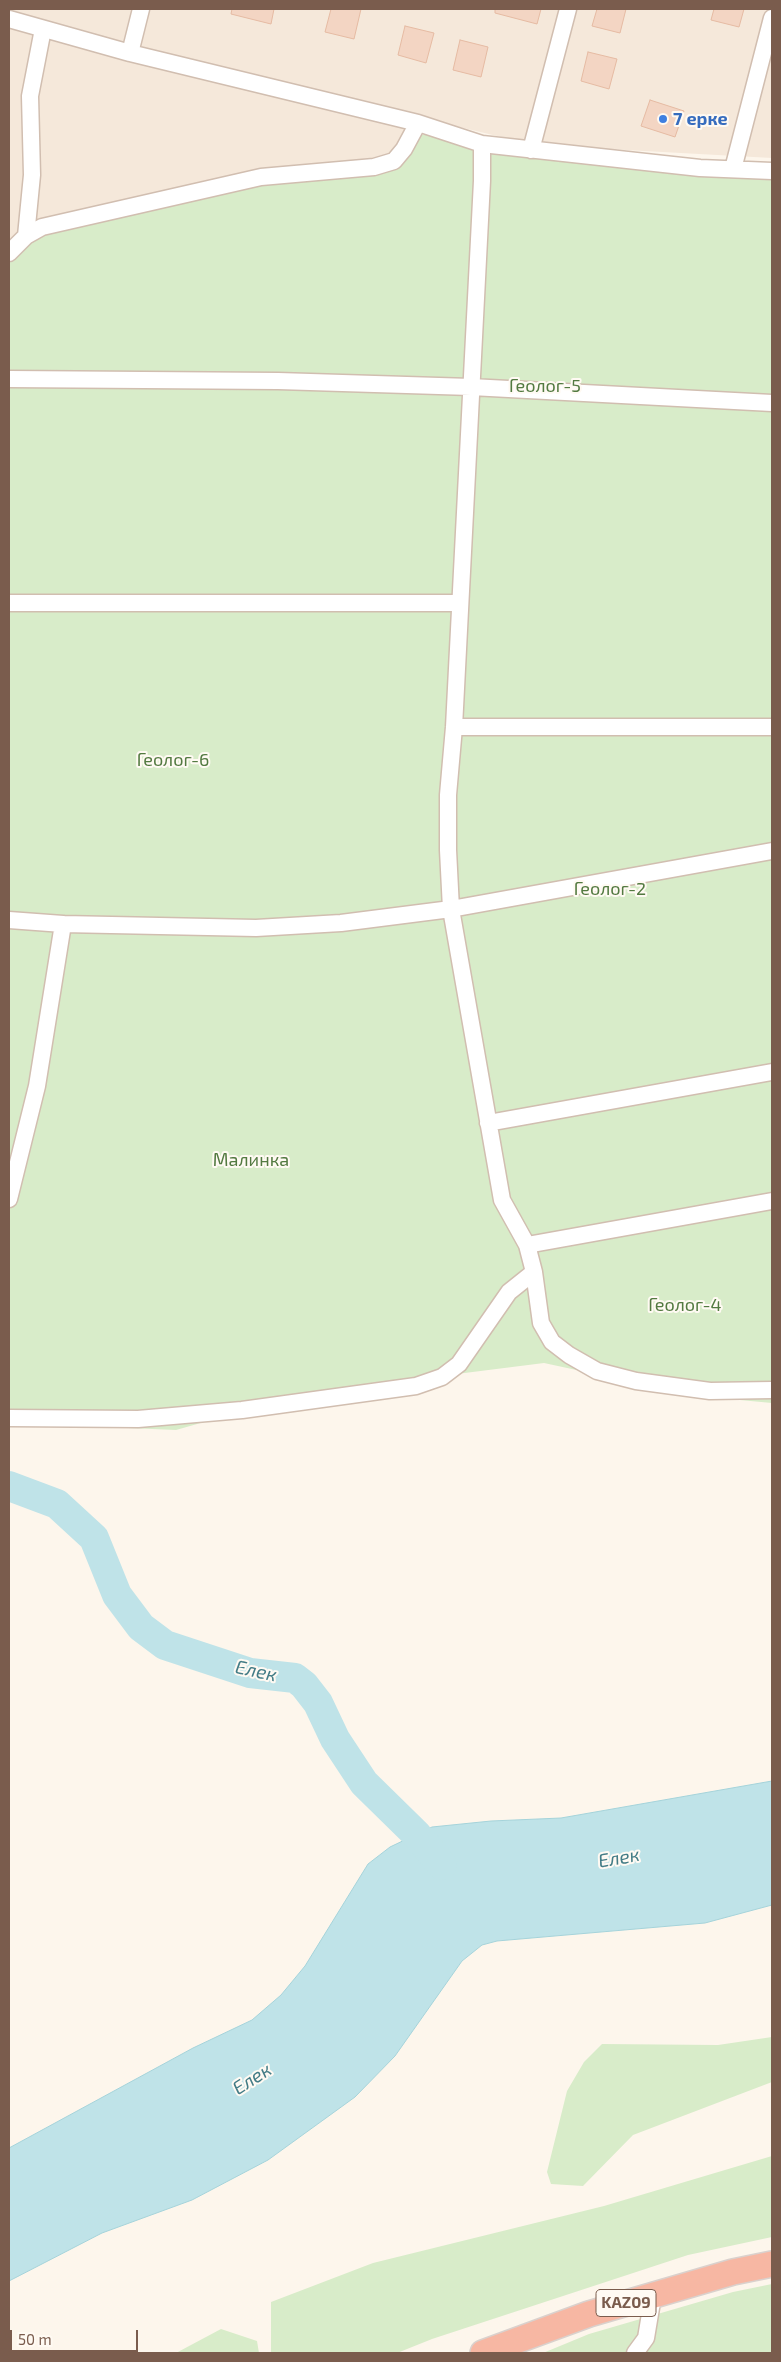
<!DOCTYPE html>
<meta charset="utf-8">
<style>
body{margin:0}
#map{position:relative;width:781px;height:2362px;overflow:hidden;background:#fdf6ec;font-family:"Exo 2",sans-serif}
canvas{display:block}
.frame{position:absolute;inset:0;border:10px solid #7a5c4d;pointer-events:none}
.scale{position:absolute;left:10px;top:2330px;width:128px;height:22px;box-sizing:border-box;border:2px solid #7a5c4d;border-top:0;padding-left:6px;font-size:15px;line-height:18px;white-space:nowrap;color:#7a5c4d;-webkit-text-stroke:4px #fffaf3;paint-order:stroke}
</style>
<div id="map">
<canvas width="781" height="2362"></canvas>
<div class="frame"></div>
<div class="scale">50 m</div>
</div>
<script>
const context = document.querySelector('canvas').getContext('2d');
context.lineJoin = 'round';
function paint(path, color) { context.fillStyle = color; context.fill(path, 'evenodd'); }
const poly = rows => new Path2D(rows.map(r => 'M' + r).join(''));
function stroke(path, color, width, dash) { context.strokeStyle = color; context.lineWidth = width; context.lineCap = dash ? 'butt' : 'round'; context.setLineDash(dash || []); context.stroke(path); }
function label(font, color, halo, rows, align = 'center') {
  context.font = font + ' "Exo 2",sans-serif'; context.lineWidth = 4; context.setLineDash([]); context.textBaseline = 'middle'; context.strokeStyle = halo; context.fillStyle = color; for (const [text, x, y, turn = 0] of rows) {
    context.save(); context.translate(x, y); context.rotate((+turn || 0) * Math.PI / 180); context.textAlign = isNaN(turn) ? turn : align; if (halo) context.strokeText(text, 0, 0); context.fillText(text, 0, 0); context.restore();
  }
}
paint(poly([
 [9,9,772,9,772,158,535,145,413,116,396,150,381,162,9,245]
]), '#f5e8da');
paint(poly([
 [419,135,434,135,454,142,513,156,772,170,772,1403,697,1396,544,1363,306,1393,176,1430,9,1423,9,251,25,234,247,185,382,170],
 [772,2037,772,2082,633,2135,583,2186,551,2184,547,2172,567,2091,584,2062,602,2044,718,2045],
 [772,2156,772,2237,688,2255,432,2339,397,2353,271,2353,271,2302,373,2263,604,2206],
 [772,2284,772,2353,543,2353,589,2334,733,2292],
 [221,2329,257,2341,259,2353,176,2353]
]), '#d8ecc9');
const water = poly([
 [772,1781,772,1905,705,1923,497,1941,482,1945,462,1961,395,2056,355,2097,268,2160,192,2200,102,2233,9,2281,9,2148,193,2048,252,2020,281,1995,305,1966,368,1864,390,1847,432,1827,491,1821,561,1818,772,1781]
]);
paint(water, '#bfe3e8');
stroke(water, '#a5d3da', 1);
stroke(poly([
 [9,1486,57,1504,94,1538,117,1595,141,1627,165,1645,250,1673,295,1678,304,1685,318,1703,335,1739,364,1783,416,1834,442,1865]
]), '#bfe3e8', 30);
const building = poly([
 [232,9,274,9,271,24,231,14,232,9],
 [331,9,361,9,354,39,325,32,331,9],
 [495,9,541,9,537,24,495,13,495,9],
 [597,9,626,9,620,33,592,26,597,9],
 [714,9,744,9,739,27,711,20,714,9],
 [405,26,434,33,426,63,398,55,405,26],
 [460,40,488,47,481,77,453,70,460,40],
 [588,52,617,59,609,89,581,81,588,52],
 [650,100,684,111,675,137,641,126,650,100]
]);
paint(building, '#f3d5c3');
stroke(building, '#e6bba3', 1);
const minor = poly([
 [9,19,130,53,418,123,482,144,700,168,772,171],
 [130,53,141,9],
 [531,150,568,9],
 [733,169,772,18],
 [26,236,32,175,30,96,43,29],
 [9,253,26,236,42,227,261,177,374,167,394,161,404,149,418,123],
 [9,379,278,381,471,387,772,403],
 [9,603,460,603],
 [454,727,772,727],
 [9,920,63,924,256,928,341,923,451,909,772,851],
 [488,1123,772,1072],
 [9,1199,37,1086,63,924],
 [527,1245,772,1201],
 [534,1272,541,1323,552,1342,569,1355,597,1371,636,1381,710,1391,772,1390],
 [9,1418,138,1419,242,1410,416,1386,442,1377,459,1364,509,1292,534,1272,527,1245,502,1200,451,909,448,850,448,795,454,727,482,181,482,144],
 [635,2353,646,2338,653,2296]
]);
const highway = poly([
 [483,2353,589,2314,733,2272,772,2264]
]);
stroke(minor, '#d1beb0', 19);
stroke(highway, '#dad1cd', 28);
stroke(minor, '#fff', 16);
stroke(highway, '#f7b7a3', 25);
for (const [x, y, r, color] of [
 [663,119,5,"#3f7fe0"]
]) { const dot = new Path2D(); dot.arc(x, y, r, 0, 2 * Math.PI); context.fillStyle = color; context.fill(dot); stroke(dot, '#fffaf3', 2); }
for (const [x, y, w] of [
 [626,2303,60]
]) { const box = new Path2D(); box.roundRect(x - w / 2, y - 13.5, w, 27, 4); context.fillStyle = '#fffaf3'; context.fill(box); stroke(box, '#7a5c4d', 1); }
label('bold 16px', '#7a5c4d', null, [
 ["KAZ09",626,2303]
]);
label('bold 18px', '#366cbe', '#fffaf3', [
 ["7 ерке",673,119]
], 'left');
label('18px', '#537a41', '#fffaf3', [
 ["Геолог-5",545,386],
 ["Геолог-6",173,760],
 ["Геолог-2",610,889],
 ["Малинка",251,1160],
 ["Геолог-4",685,1305]
]);
label('italic 19px', '#437c86', '#fffaf3', [
 ["Елек",256,1671,12],
 ["Елек",619,1858,-10],
 ["Елек",252,2079,-33]
]);
</script>
